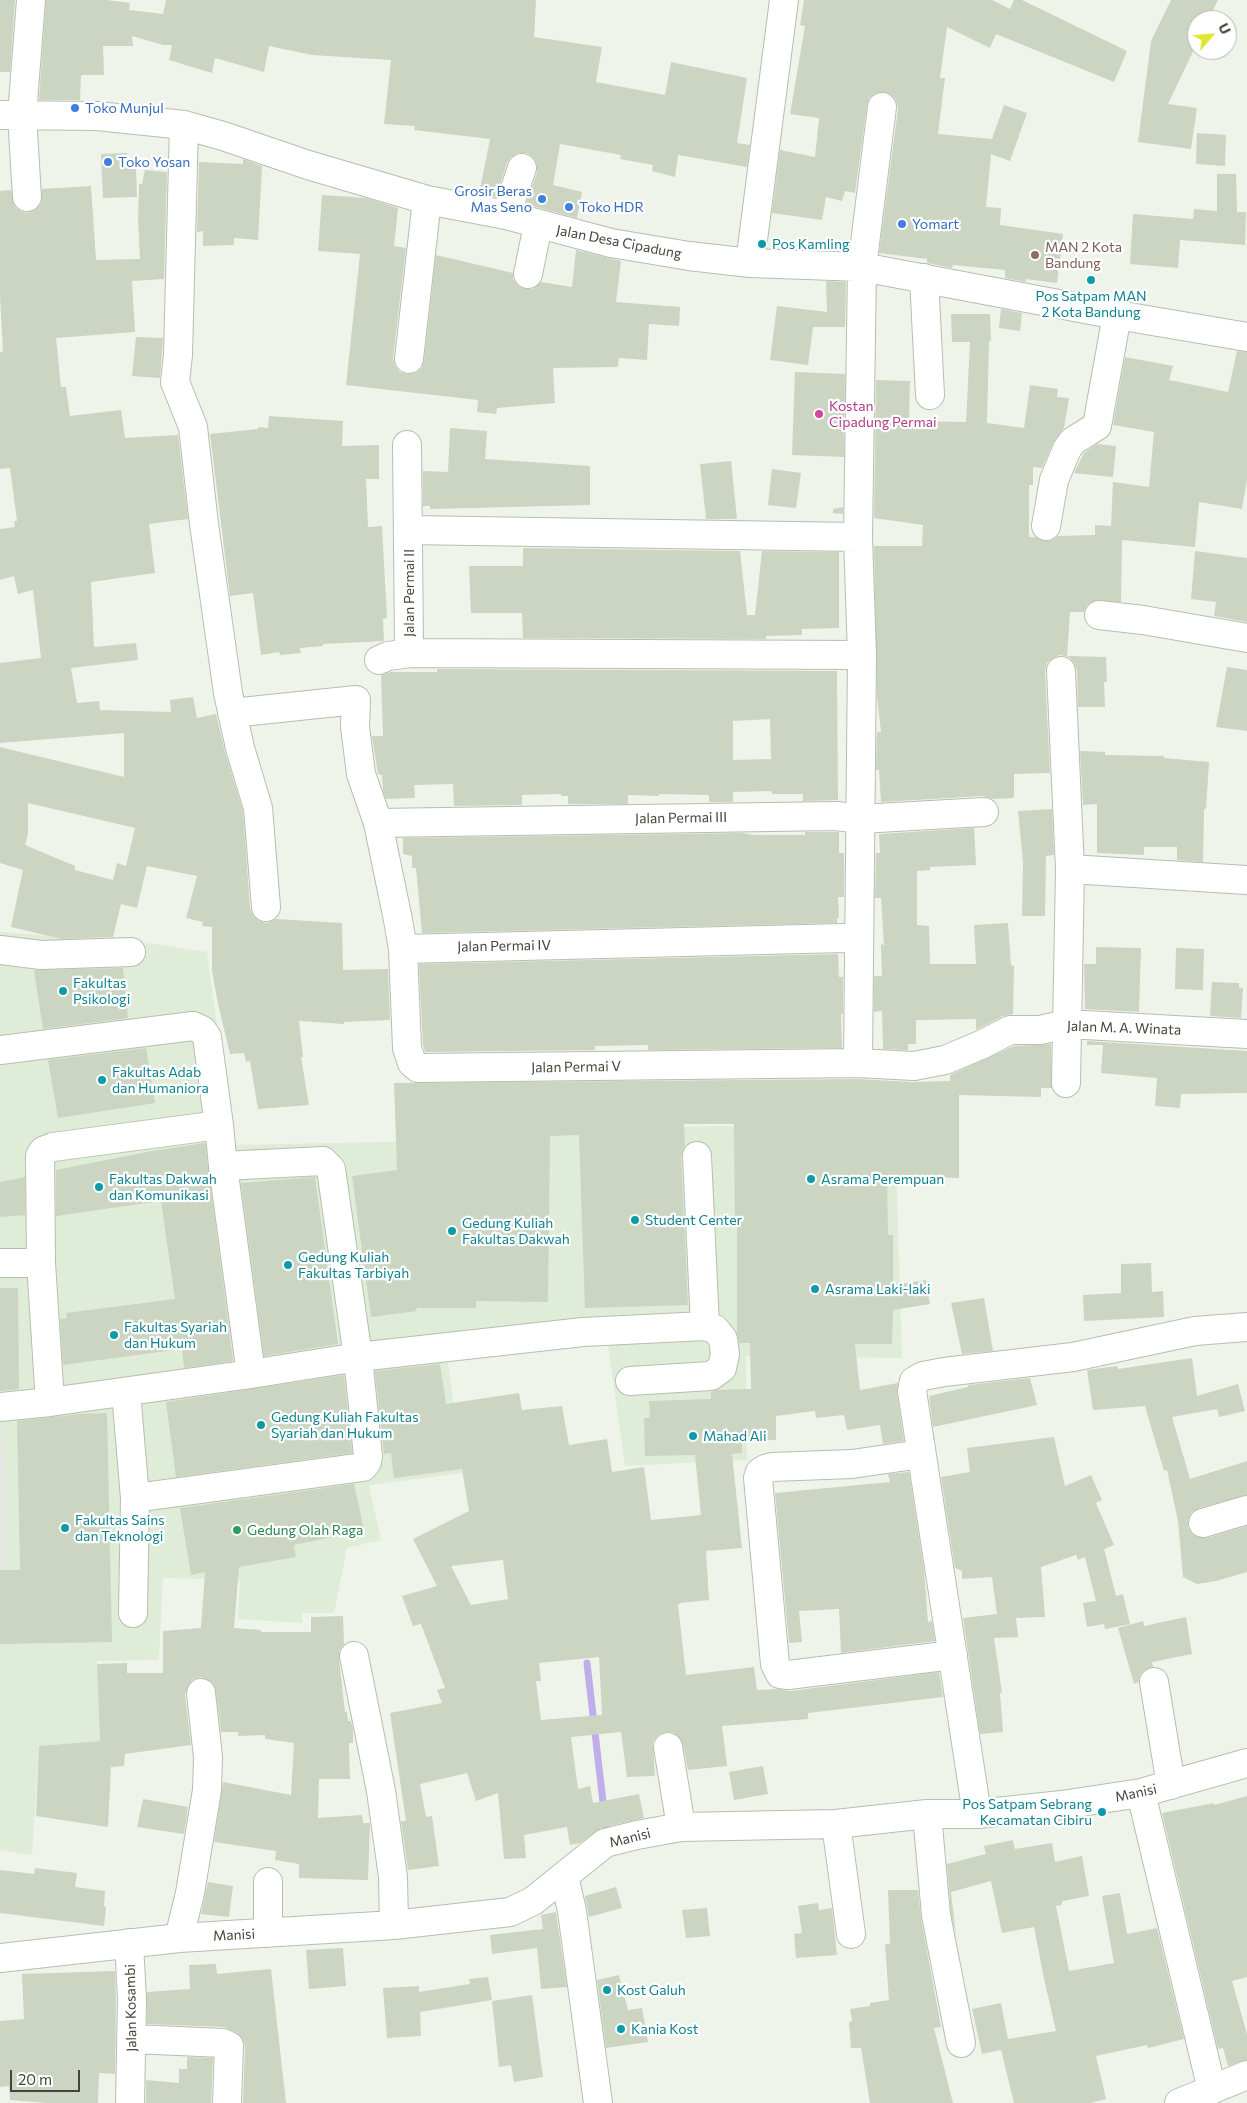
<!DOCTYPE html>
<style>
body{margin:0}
#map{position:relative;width:1247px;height:2103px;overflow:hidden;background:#eff4eb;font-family:Commissioner,sans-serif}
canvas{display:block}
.north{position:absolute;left:1187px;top:10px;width:50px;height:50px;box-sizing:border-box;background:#fff;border:1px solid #b3b6b0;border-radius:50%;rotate:63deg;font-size:14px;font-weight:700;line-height:20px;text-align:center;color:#41483a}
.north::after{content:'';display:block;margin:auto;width:18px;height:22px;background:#e0e630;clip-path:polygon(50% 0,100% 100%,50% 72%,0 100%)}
.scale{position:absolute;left:10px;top:2070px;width:70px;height:22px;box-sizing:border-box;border:2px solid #41483a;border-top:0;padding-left:6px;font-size:15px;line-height:18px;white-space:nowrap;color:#41483a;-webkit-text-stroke:4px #fff;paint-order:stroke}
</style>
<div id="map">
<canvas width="1247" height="2103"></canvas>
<div class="north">U</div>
<div class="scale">20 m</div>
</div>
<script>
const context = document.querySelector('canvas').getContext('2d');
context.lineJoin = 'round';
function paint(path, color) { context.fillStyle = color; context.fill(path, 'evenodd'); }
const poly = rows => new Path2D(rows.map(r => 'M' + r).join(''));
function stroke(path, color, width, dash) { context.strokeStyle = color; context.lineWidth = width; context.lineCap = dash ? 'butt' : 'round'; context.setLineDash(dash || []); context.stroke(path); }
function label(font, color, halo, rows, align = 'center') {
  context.font = font + ' Commissioner,sans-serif'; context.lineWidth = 4.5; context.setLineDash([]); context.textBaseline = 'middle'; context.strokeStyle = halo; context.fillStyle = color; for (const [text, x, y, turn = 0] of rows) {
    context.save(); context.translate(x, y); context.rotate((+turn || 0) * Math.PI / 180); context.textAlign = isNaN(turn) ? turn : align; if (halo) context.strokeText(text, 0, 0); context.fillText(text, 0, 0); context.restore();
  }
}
paint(poly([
 [0,932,154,944,207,952,233,1145,383,1142,678,1127,895,1122,902,1358,746,1356,747,1460,625,1466,607,1338,447,1355,463,1473,369,1485,381,1540,347,1548,334,1613,302,1613,302,1623,238,1619,240,1580,163,1578,159,1660,97,1661,100,1741,39,1746,32,1855,0,1850]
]), '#dfecd7');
paint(poly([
 [0,1418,2,1418,9,1565,0,1565]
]), '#e4e6e2');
stroke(poly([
 [587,1663,607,1837]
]), '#c0aeea', 7);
paint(poly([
 [0,0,15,0,10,72,0,72],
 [46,0,107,0,130,3,129,10,163,14,166,0,536,0,534,37,602,47,596,82,665,95,671,62,747,78,737,143,750,145,747,167,678,155,675,177,652,171,653,165,620,159,621,155,560,144,553,185,582,192,577,218,526,204,537,173,537,165,534,158,527,153,518,153,511,157,507,163,496,197,479,194,490,139,414,130,415,126,384,124,391,60,312,55,269,46,264,72,215,58,212,73,169,60,172,45,163,45,132,36,133,46,103,46,104,75,81,75,80,100,39,100],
 [804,0,992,0,1010,9,1014,0,1022,0,1127,51,1114,82,996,34,990,48,947,27,940,78,945,78,938,134,992,139,1004,105,1027,113,1010,161,991,154,986,207,1001,208,1000,225,1063,234,1057,283,1026,279,1026,282,1005,278,1005,270,953,265,952,268,927,263,927,259,879,253,898,109,896,100,891,94,884,92,876,93,869,98,867,105,855,193,845,191,842,201,826,197,822,220,772,213,780,150,815,157,819,118,790,114,805,26,800,25],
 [1171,0,1218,0,1208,20,1197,20,1197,43,1168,104,1197,108,1191,149,1138,142,1151,41],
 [1197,133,1226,135,1225,166,1196,164],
 [127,153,128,169,136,169,137,197,103,198,101,154],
 [243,159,262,166,258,240,234,238,234,245,203,246,203,231,197,232,199,162,243,164],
 [145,170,167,172,164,279,132,281,135,332,56,338,61,387,66,387,70,416,121,410,125,438,178,435,188,519,149,524,155,573,91,582,94,647,136,643,138,660,71,668,77,703,99,701,100,710,171,712,170,700,193,697,197,718,216,714,225,752,243,811,250,908,253,915,259,921,267,923,276,919,342,923,343,970,388,969,390,1020,344,1022,344,1024,299,1021,303,1057,301,1057,309,1105,258,1109,250,1061,246,1062,244,1053,230,1054,218,1004,212,971,212,927,202,926,203,922,186,918,197,876,147,866,137,908,121,904,113,937,62,939,11,927,23,870,0,863,0,747,124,777,124,733,0,743,0,663,41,658,33,590,18,594,14,576,0,580,0,529,15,527,14,521,17,521,10,468,0,469,0,352,3,352,0,295,0,191,11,190,14,206,20,211,27,213,35,210,41,204,42,189,91,186,96,260,140,259,138,220,139,184,142,184],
 [28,803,135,828,126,866,117,863,113,880,75,870,75,866,25,845,28,834],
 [1217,174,1236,174,1237,212,1246,212,1245,245,1180,240,1178,268,1130,264,1133,214,1193,219,1194,209,1217,211],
 [322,195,366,198,398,208,394,246,406,248,393,358,395,366,400,372,407,374,416,373,422,368,424,361,436,255,513,273,513,279,517,285,525,289,533,289,541,282,572,287,576,250,621,261,616,302,680,307,679,326,649,324,647,360,619,358,618,367,553,368,555,403,497,408,496,414,477,412,478,400,346,385,360,254,318,251],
 [826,281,846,282,845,327,813,327,808,365,770,360,777,306,827,312],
 [1001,309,1022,313,1020,331,999,328],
 [951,314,990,314,991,341,989,341,987,423,1024,428,1030,385,1058,389,1057,397,1069,398,1064,428,1053,443,1042,468,1033,467,1033,485,1029,485,1029,537,1035,537,1044,541,1052,540,1058,536,1095,535,1095,525,1111,526,1113,482,1149,487,1154,432,1113,425,1125,357,1173,366,1169,380,1228,392,1237,351,1247,352,1247,479,1242,509,1199,502,1195,547,1122,540,1121,602,1093,601,1087,605,1084,612,1070,612,1067,656,1106,657,1107,682,1104,682,1105,707,1078,707,1077,670,1074,663,1069,657,1060,655,1053,658,1047,663,1045,672,1050,773,1014,774,1014,798,992,799,983,796,881,802,879,770,876,770,877,732,881,732,877,698,874,546,922,546,923,525,874,518,876,380,910,381,909,421,966,422,970,342,952,342],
 [136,337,163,338,160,378,132,376],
 [795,372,845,374,844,457,792,455],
 [269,416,343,421,342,446,379,445,379,479,366,479,368,527,382,526,387,618,383,619,384,641,323,644,323,646,300,648,301,653,280,655,279,652,261,655,253,593,230,596,210,434,258,429,258,427,268,428],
 [450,428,487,431,485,459,590,466,590,505,430,509,430,506,423,506,423,471,448,472],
 [1097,444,1116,446,1113,477,1074,473,1084,453],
 [731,461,737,519,706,519,700,464],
 [772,469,801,473,796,508,768,505],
 [843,507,843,514,833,513,833,509],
 [523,548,740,551,747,615,755,615,762,551,839,552,839,628,802,629,802,635,766,636,766,639,523,638,522,613,471,613,469,566,523,566],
 [1195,551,1247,558,1247,622,1214,616,1216,602,1191,599],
 [1227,667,1247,670,1247,731,1216,727],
 [437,669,837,671,838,800,803,801,803,794,772,794,771,791,733,792,733,802,709,802,709,795,659,794,659,796,628,795,628,804,568,804,568,796,561,796,561,794,522,795,522,805,454,806,453,784,414,785,415,798,386,799,383,791,382,775,378,774,372,736,383,736,381,675,390,672,437,672],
 [770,719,771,759,733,760,733,721],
 [1080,751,1105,752,1105,755,1164,756,1164,758,1209,762,1206,809,1204,809,1203,862,1177,860,1177,847,1144,847,1144,855,1097,853,1097,804,1083,805],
 [1052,809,1054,855,1046,856,1045,916,1022,916,1023,862,1018,811],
 [974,828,976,865,930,867,930,870,917,871,917,925,929,926,930,964,976,964,974,925,1008,923,1011,965,1014,966,1013,1014,1003,1016,976,1030,976,1019,916,1020,916,1044,908,1044,908,1050,883,1049,882,1011,874,1012,874,976,882,976,881,944,884,945,881,898,875,898,876,853,880,853,879,834],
 [805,832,839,832,839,853,844,853,844,897,838,897,839,918,837,918,837,923,422,933,416,868,412,868,412,856,403,854,403,838,742,833,754,835,805,835],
 [1096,947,1141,948,1139,1012,1085,1009,1084,964,1096,964],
 [1176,948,1204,949,1203,990,1175,989],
 [838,954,839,977,843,977,843,1014,841,1014,842,1048,648,1050,648,1045,595,1046,595,1050,425,1052,423,1045,419,964],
 [123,968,128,1018,43,1029,34,970],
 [1212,982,1239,983,1239,988,1243,988,1241,1018,1210,1016],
 [1087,1041,1247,1051,1247,1093,1181,1094,1180,1108,1155,1106,1157,1078,1101,1073,1103,1045,1087,1045],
 [1051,1044,1052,1088,1041,1088,1041,1097,959,1095,959,1178,887,1176,888,1235,893,1235,893,1285,926,1280,930,1304,893,1310,892,1344,855,1344,860,1390,898,1383,897,1393,904,1441,883,1444,880,1425,847,1430,844,1415,816,1418,815,1411,776,1416,776,1440,742,1441,742,1453,732,1454,742,1548,706,1551,709,1600,680,1603,678,1605,686,1675,754,1667,757,1690,777,1689,790,1691,939,1672,943,1697,808,1713,808,1719,722,1726,727,1766,688,1770,683,1744,680,1738,673,1732,665,1732,658,1735,653,1742,655,1776,627,1777,621,1732,571,1737,578,1789,590,1786,593,1803,639,1794,644,1818,601,1828,580,1843,570,1845,567,1827,524,1835,526,1858,504,1859,498,1793,476,1801,467,1773,420,1784,426,1817,432,1816,439,1866,408,1870,401,1821,406,1821,390,1713,442,1703,437,1690,445,1688,421,1624,413,1626,402,1596,437,1586,413,1539,469,1511,462,1469,394,1478,391,1453,384,1454,375,1371,440,1364,446,1404,519,1393,522,1410,562,1406,569,1445,607,1439,612,1472,644,1467,651,1520,701,1515,695,1455,645,1456,644,1418,650,1418,649,1401,711,1399,711,1392,717,1390,751,1389,750,1343,739,1343,737,1333,737,1227,735,1227,734,1124,684,1124,685,1146,681,1157,688,1305,585,1308,579,1135,550,1136,548,1302,476,1301,476,1308,416,1308,417,1311,371,1317,352,1176,397,1170,394,1083,858,1079,913,1082,950,1081,950,1075,1014,1046],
 [503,1560,508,1599,471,1605,451,1566],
 [599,1657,602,1715,541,1720,536,1681,541,1681,539,1663],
 [146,1048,155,1103,58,1118,48,1060],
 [205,1143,233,1361,184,1368,182,1349,63,1365,60,1319,67,1318,66,1313,175,1299,161,1201,56,1216,56,1170,152,1151],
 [25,1177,25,1215,0,1217,0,1182],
 [315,1177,338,1344,264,1356,241,1183],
 [1151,1263,1152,1292,1163,1291,1164,1317,1084,1321,1083,1295,1121,1293,1121,1264],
 [0,1288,18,1288,19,1389,0,1391],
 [984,1298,993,1351,962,1354,951,1303],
 [1192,1358,1197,1396,1238,1384,1245,1411,1219,1417,1217,1409,1172,1417,1190,1479,1247,1461,1247,1495,1199,1508,1191,1513,1188,1520,1188,1527,1192,1534,1200,1538,1207,1538,1247,1526,1247,1572,1216,1581,1197,1584,1183,1577,1178,1521,1167,1470,1164,1471,1145,1406,1093,1410,1087,1370,1117,1366,1118,1369],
 [344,1375,352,1453,176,1477,166,1402],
 [1030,1378,1037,1405,933,1427,929,1396,968,1387,968,1385],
 [107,1413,112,1642,0,1644,0,1570,20,1570,17,1421,80,1414],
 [1054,1437,1065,1486,1091,1475,1102,1500,1096,1503,1114,1545,1104,1549,1116,1596,1123,1594,1130,1624,1105,1629,1104,1624,1087,1627,1083,1603,1096,1601,1085,1557,1078,1560,1076,1555,1041,1567,1045,1617,1016,1618,1018,1637,994,1638,1002,1693,1000,1693,1003,1732,980,1734,963,1618,997,1614,992,1577,962,1579,962,1571,955,1568,941,1477,970,1472,967,1448],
 [909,1472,924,1570,928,1622,932,1621,935,1641,841,1653,839,1609,799,1611,802,1642,789,1643,775,1493,890,1482,888,1474],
 [354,1484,364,1530,294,1545,296,1557,239,1567,234,1628,261,1630,261,1632,311,1632,311,1617,343,1616,344,1644,339,1651,339,1659,345,1712,347,1712,348,1721,351,1721,353,1729,353,1743,349,1743,350,1779,319,1779,318,1818,362,1815,363,1823,370,1823,368,1880,299,1878,299,1864,275,1860,276,1851,214,1842,223,1782,291,1795,294,1743,265,1739,265,1735,238,1736,238,1732,221,1732,216,1691,213,1683,207,1679,200,1677,192,1680,187,1687,185,1695,191,1745,125,1754,124,1766,111,1767,108,1827,36,1816,39,1746,100,1741,97,1664,127,1663,127,1673,163,1673,163,1631,201,1628,205,1572,191,1575,180,1508],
 [1186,1617,1192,1654,1152,1662,1153,1667,1144,1670,1140,1676,1139,1682,1134,1684,1118,1628,1143,1621,1144,1626],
 [763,1766,768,1794,734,1800,729,1772],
 [1247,1796,1247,1977,1232,1981,1247,2034,1247,2060,1228,2066,1223,2048,1218,2049,1162,1813,1214,1803,1214,1805],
 [143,1799,188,1807,184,1834,137,1827],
 [1013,1840,1015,1849,1052,1843,1055,1862,1082,1856,1089,1896,1062,1901,1062,1905,1056,1906,1069,1971,1114,1963,1102,1896,1120,1893,1127,1934,1157,1928,1184,2039,1148,2048,1147,2045,1096,2056,1106,2099,1090,2103,1014,2103,1001,2050,982,2054,972,2009,1001,2003,1008,2039,1056,2031,1043,1974,1034,1927,1002,1933,991,1881,951,1892,956,1935,951,1913,947,1864,986,1854,984,1846],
 [35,1868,77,1873,75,1887,105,1891,104,1906,106,1907,104,1926,0,1913,0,1870,34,1874],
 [208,1882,233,1886,229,1917,201,1914],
 [616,1887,622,1908,589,1917,585,1896],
 [888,1890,918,1890,921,1918,941,2027,934,2028,953,2103,870,2103,861,2048,851,2048,849,2022,852,2021,850,2009,870,2006,870,2003,889,2000,885,1944,890,1944],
 [818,1903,819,1910,832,1908,837,1955,796,1958,794,1934,802,1933,798,1906],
 [707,1908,710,1936,686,1938,682,1910],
 [556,1912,567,1987,541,1989,537,1948,492,1954,490,1935,543,1929,541,1915],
 [343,1948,346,1986,309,1989,306,1950],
 [216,1964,217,1974,271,1969,286,2103,243,2103,245,2046,242,2038,236,2032,224,2027,147,2024,147,1992,190,1989,189,1965],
 [115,1971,116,1999,115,2074,99,2073,98,2103,47,2103,10,2100,9,2086,0,2087,0,2021,24,2019,22,1974],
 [619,1975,628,2010,642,2008,648,2042,606,2048,597,1980],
 [488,1977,492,2000,420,2012,421,2036,387,2038,383,1988,419,1986,419,1992,470,1984,469,1979],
 [532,1995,543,2077,514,2082,511,2065,499,2067,492,2001],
 [187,2057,213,2058,211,2103,146,2103,146,2080,179,2083,179,2069,187,2069]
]), '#cbd5c2');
const minor = poly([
 [0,115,97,116,184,125,223,136,308,165,427,200,506,215,611,243,689,256,750,263,862,267,1117,315,1247,337],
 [184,125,178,355,175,382,193,427,204,524,228,693,240,748,258,808,266,907],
 [27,197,22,115,31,0],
 [506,215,522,168],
 [750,263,784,0],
 [528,274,538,225],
 [924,278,930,395],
 [409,359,427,200],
 [407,445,409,645,411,653],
 [1046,526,1054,480,1067,449,1073,441,1097,426,1117,315],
 [409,530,858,537],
 [1099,615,1143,620,1247,638],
 [379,660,388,656,411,653,862,655],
 [1061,671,1070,869,1066,1083],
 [232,713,356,700,355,727,361,774,378,823,398,920,403,949,407,1048,412,1063,418,1068,858,1063,914,1066,945,1060,983,1044,1010,1030,1040,1030,1067,1024,1247,1034],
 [378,823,836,816,860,819,984,812],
 [1070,869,1247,880],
 [403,949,844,938,859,940],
 [0,950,41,955,131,952],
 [0,1050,193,1026,202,1030,207,1037,219,1125,223,1166,251,1374,50,1402,0,1407],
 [858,1063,862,655,858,537,862,267,882,107],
 [0,1263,41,1263,40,1156,43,1151,53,1147,219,1125],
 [41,1263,50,1402],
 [251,1374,358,1357,583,1332,705,1326,697,1156],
 [630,1381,711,1376,722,1368,725,1354,723,1339,715,1329,705,1326],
 [126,1392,135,1498,363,1467,367,1462,368,1456,358,1357,331,1169,323,1161,223,1166],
 [921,1454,852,1464,772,1467,765,1469,760,1472,758,1478,775,1664,780,1674,788,1675,953,1655],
 [1203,1523,1247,1510],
 [133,1613,135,1498],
 [354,1656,381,1791,393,1877,394,1925],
 [1154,1682,1171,1785],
 [668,1747,681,1827],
 [1141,1793,1212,2090],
 [927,1814,936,1915,961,2043],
 [977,1814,912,1391,914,1381,923,1376,944,1372,1073,1357,1195,1331,1247,1327],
 [836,1824,851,1934],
 [564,1876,572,1911,598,2103],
 [268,1882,268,1933],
 [179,1938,190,1893,207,1790,208,1757,201,1693],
 [129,1943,132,1999,130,2103],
 [0,1958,179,1938,394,1925,510,1912,533,1901,605,1843,637,1835,681,1827,836,1824,927,1814,977,1814,1062,1805,1141,1793,1247,1763],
 [133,2039,223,2043,229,2046,227,2103],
 [1179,2103,1247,2075]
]);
stroke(minor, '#b6bfae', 30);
stroke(minor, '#fff', 28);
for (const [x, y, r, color] of [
 [75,108,5,"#3f7fe0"],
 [108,162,5,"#3f7fe0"],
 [542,199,5,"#3f7fe0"],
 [569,207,5,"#3f7fe0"],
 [902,224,5,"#3f7fe0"],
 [762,244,5,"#0f9aa8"],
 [1035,255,5,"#8d6e63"],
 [1091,280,5,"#0f9aa8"],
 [819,414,5,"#d1479c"],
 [63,991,5,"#0f9aa8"],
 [102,1080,5,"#0f9aa8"],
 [811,1179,5,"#0f9aa8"],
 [99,1187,5,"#0f9aa8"],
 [635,1220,5,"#0f9aa8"],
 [452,1231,5,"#0f9aa8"],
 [288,1265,5,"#0f9aa8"],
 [815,1289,5,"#0f9aa8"],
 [114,1335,5,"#0f9aa8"],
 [261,1425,5,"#0f9aa8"],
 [693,1436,5,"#0f9aa8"],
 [65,1528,5,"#0f9aa8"],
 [237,1530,5,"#2e9e5b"],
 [1102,1812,5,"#0f9aa8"],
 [607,1990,5,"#0f9aa8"],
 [621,2029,5,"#0f9aa8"]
]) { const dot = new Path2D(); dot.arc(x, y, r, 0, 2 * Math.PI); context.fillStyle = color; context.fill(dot); stroke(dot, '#fff', 2); }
label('14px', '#366cbe', '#fff', [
 ["Toko Munjul",85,108],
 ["Toko Yosan",118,162],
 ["Grosir Beras",532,191,"right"],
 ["Mas Seno",532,207,"right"],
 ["Toko HDR",579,207],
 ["Yomart",912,224]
], 'left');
label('14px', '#41483a', '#fff', [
 ["Jalan Desa Cipadung",619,242,11],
 ["Jalan Permai II",409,593,-90],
 ["Jalan Permai III",681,818,-1],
 ["Jalan Permai IV",504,946,-1],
 ["Jalan M. A. Winata",1124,1028,2],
 ["Jalan Permai V",576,1067,-1],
 ["Manisi",1136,1793,-12],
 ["Manisi",630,1838,-14],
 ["Manisi",234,1935,-3],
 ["Jalan Kosambi",131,2008,-91]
]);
label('14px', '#0d838f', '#fff', [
 ["Pos Kamling",772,244],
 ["Pos Satpam MAN",1091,296,"center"],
 ["2 Kota Bandung",1091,312,"center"],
 ["Fakultas",73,983],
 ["Psikologi",73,999],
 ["Fakultas Adab",112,1072],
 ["dan Humaniora",112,1088],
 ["Fakultas Dakwah",109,1179],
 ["dan Komunikasi",109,1195],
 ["Asrama Perempuan",821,1179],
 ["Student Center",645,1220],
 ["Gedung Kuliah",462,1223],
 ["Fakultas Dakwah",462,1239],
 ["Gedung Kuliah",298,1257],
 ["Fakultas Tarbiyah",298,1273],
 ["Asrama Laki-laki",825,1289],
 ["Fakultas Syariah",124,1327],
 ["dan Hukum",124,1343],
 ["Gedung Kuliah Fakultas",271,1417],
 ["Syariah dan Hukum",271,1433],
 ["Mahad Ali",703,1436],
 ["Fakultas Sains",75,1520],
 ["dan Teknologi",75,1536],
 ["Pos Satpam Sebrang",1092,1804,"right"],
 ["Kecamatan Cibiru",1092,1820,"right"],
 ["Kost Galuh",617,1990],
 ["Kania Kost",631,2029]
], 'left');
label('14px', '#785e54', '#fff', [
 ["MAN 2 Kota",1045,247],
 ["Bandung",1045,263]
], 'left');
label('14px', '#b23c85', '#fff', [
 ["Kostan",829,406],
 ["Cipadung Permai",829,422]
], 'left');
label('14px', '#27864d', '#fff', [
 ["Gedung Olah Raga",247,1530]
], 'left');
</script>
